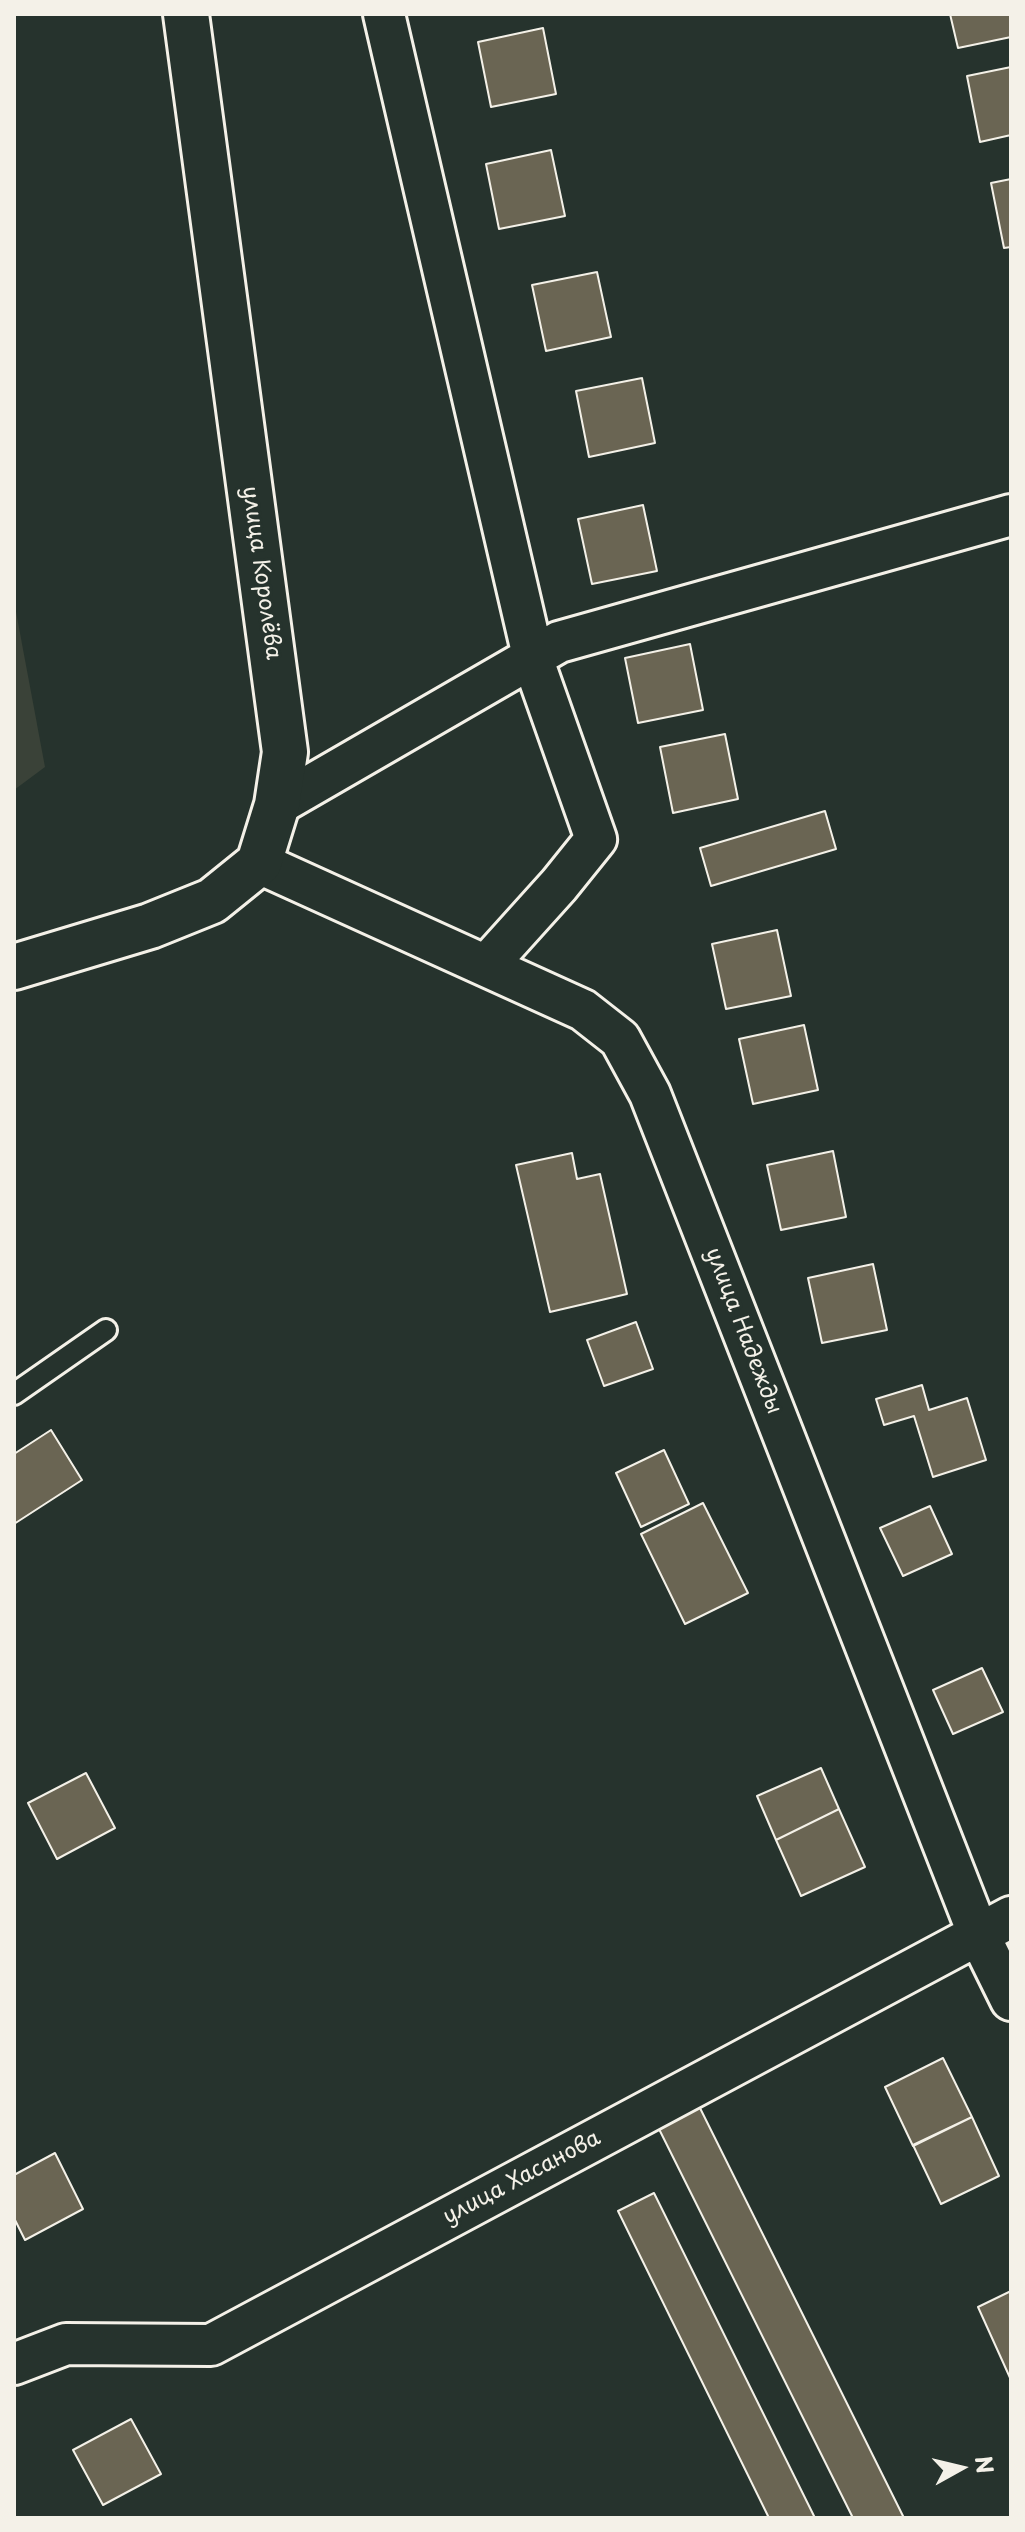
<!DOCTYPE html>
<meta charset="utf-8">
<style>
body{margin:0}
#map{position:relative;width:1025px;height:2532px;overflow:hidden;background:#26332d;font-family:"Playpen Sans",sans-serif}
canvas{display:block}
.frame{position:absolute;inset:0;border:16px solid #f4f1e8;pointer-events:none}
.north{position:absolute;left:921px;top:2428px;width:80px;height:80px;-webkit-text-stroke:6px #26332d;paint-order:stroke;rotate:82deg;font-size:22px;font-weight:700;line-height:32px;text-align:center;color:#f4f1e8}
.north::after{content:'';display:block;margin:auto;width:28px;height:36px;background:#f4f1e8;clip-path:polygon(50% 0,100% 100%,50% 72%,0 100%)}
</style>
<div id="map">
<canvas width="1025" height="2532"></canvas>
<div class="frame"></div>
<div class="north">N</div>
</div>
<script>
const context = document.querySelector('canvas').getContext('2d');
context.lineJoin = 'round';
function paint(path, color) { context.fillStyle = color; context.fill(path, 'evenodd'); }
const poly = rows => new Path2D(rows.map(r => 'M' + r).join(''));
function stroke(path, color, width, dash) { context.strokeStyle = color; context.lineWidth = width; context.lineCap = dash ? 'butt' : 'round'; context.setLineDash(dash || []); context.stroke(path); }
function label(font, color, halo, rows, align = 'center') {
  context.font = font + ' "Playpen Sans",sans-serif'; context.lineWidth = 6; context.setLineDash([]); context.textBaseline = 'middle'; context.strokeStyle = halo; context.fillStyle = color; for (const [text, x, y, turn = 0] of rows) {
    context.save(); context.translate(x, y); context.rotate((+turn || 0) * Math.PI / 180); context.textAlign = isNaN(turn) ? turn : align; if (halo) context.strokeText(text, 0, 0); context.fillText(text, 0, 0); context.restore();
  }
}
paint(poly([
 [14,601,45,767,14,790]
]), '#3a4238');
const building = poly([
 [950,14,1011,14,1011,37,958,48,950,14],
 [543,28,556,94,491,107,478,42,543,28],
 [1011,67,1011,135,980,142,967,76,1011,67],
 [551,150,565,216,499,229,486,164,551,150],
 [1011,179,1011,247,1004,248,991,183,1011,179],
 [597,272,611,337,546,351,532,285,597,272],
 [642,378,655,443,589,457,576,391,642,378],
 [643,505,657,571,592,584,578,519,643,505],
 [690,644,703,710,638,723,625,658,690,644],
 [725,734,738,799,673,813,660,747,725,734],
 [825,811,836,849,711,886,700,848,825,811],
 [777,930,791,996,726,1009,712,944,777,930],
 [804,1025,818,1090,753,1104,739,1039,804,1025],
 [833,1151,846,1217,781,1230,767,1165,833,1151],
 [572,1153,577,1179,600,1174,627,1294,550,1312,516,1165,572,1153],
 [873,1264,887,1330,822,1343,808,1278,873,1264],
 [636,1322,653,1369,604,1386,587,1340,636,1322],
 [922,1385,929,1410,967,1398,986,1460,933,1477,914,1416,884,1425,876,1399,922,1385],
 [51,1430,82,1480,14,1524,14,1454,51,1430],
 [664,1450,689,1504,641,1527,616,1473,664,1450],
 [703,1503,748,1593,685,1624,641,1534,703,1503],
 [930,1506,952,1554,903,1576,880,1528,930,1506],
 [982,1668,1003,1712,953,1734,933,1690,982,1668],
 [821,1768,839,1809,776,1840,757,1796,821,1768],
 [86,1773,115,1828,57,1859,28,1803,86,1773],
 [839,1809,865,1867,801,1896,776,1840,839,1809],
 [943,2058,972,2117,913,2146,885,2087,943,2058],
 [698,2104,904,2518,853,2518,657,2125,698,2104],
 [972,2117,999,2176,941,2204,913,2145,972,2117],
 [55,2153,83,2209,25,2240,14,2218,14,2175,55,2153],
 [654,2193,815,2518,769,2518,618,2211,654,2193],
 [1011,2291,1011,2380,978,2307,1011,2291],
 [131,2419,161,2474,103,2505,73,2450,131,2419]
]);
paint(building, '#6a6553');
stroke(building, '#f4f1e8', 2);
const lane = poly([
 [14,1394,106,1330]
]);
const street = poly([
 [384,14,536,669,596,839,559,885,486,966],
 [277,805,559,642,1011,515],
 [259,863,583,1010,620,1039,650,1094,978,1933,1011,2000],
 [14,2364,66,2344,211,2345,1011,1917]
]);
const secondary = poly([
 [14,967,150,926,212,901,259,863,277,805,285,752,186,14]
]);
stroke(lane, '#f4f1e8', 26);
stroke(street, '#f4f1e8', 46);
stroke(secondary, '#f4f1e8', 50);
stroke(lane, '#26332d', 20);
stroke(street, '#26332d', 40);
stroke(secondary, '#26332d', 44);
label('22px', '#f4f1e8', '#26332d', [
 ["улица Королёва",261,573,82],
 ["улица Надежды",743,1331,69],
 ["улица Хасанова",522,2178,-28]
]);
</script>
